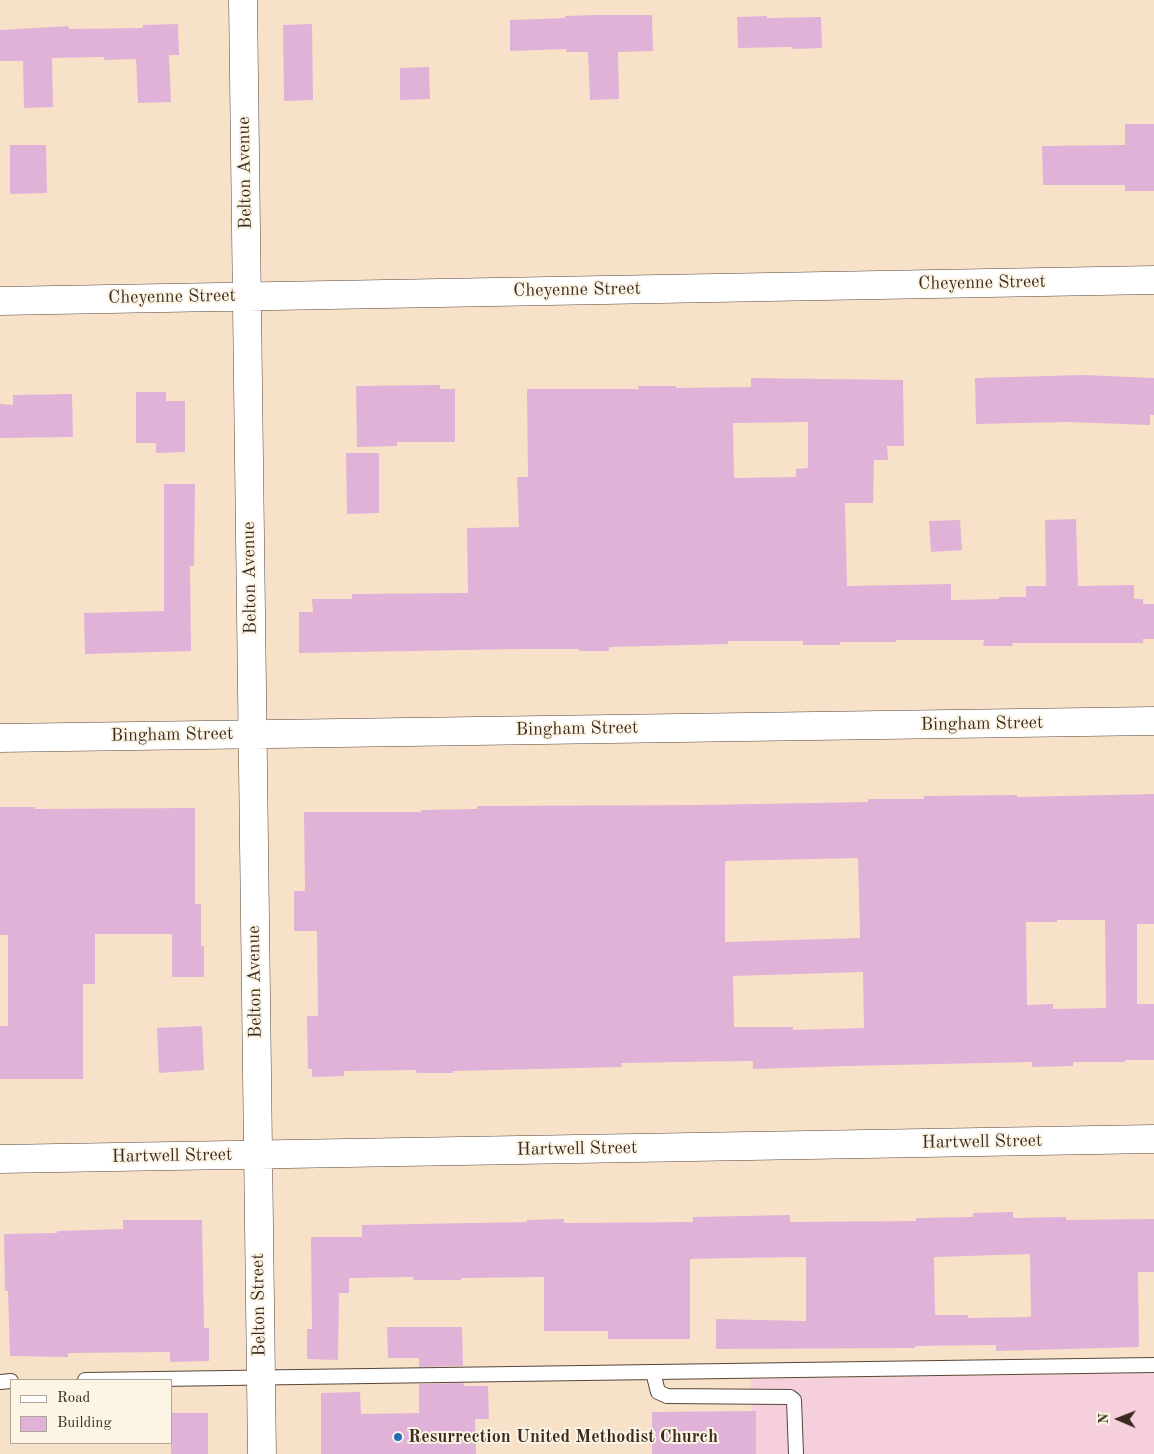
<!DOCTYPE html>
<style>
body{margin:0}
#map{position:relative;width:1154px;height:1454px;overflow:hidden;background:#f7e2c9;font-family:"Old Standard TT",serif}
canvas{display:block}
.legend{position:absolute;left:10px;top:1379px;width:162px;height:65px;box-sizing:border-box;background:#fcf5e5;border:1px solid #afa495;margin:0;padding:6px 9px;list-style:none;font-size:15px;color:#3b2a1e}
.legend li{display:flex;align-items:center;gap:10px;height:25px}
.legend b{width:25px;border:1px solid #afa495}
.north{position:absolute;left:1094px;top:1394px;width:50px;height:50px;-webkit-text-stroke:4px #fcf5e5;paint-order:stroke;rotate:271deg;font-size:14px;font-weight:700;line-height:20px;text-align:center;color:#3b2a1e}
.north::after{content:'';display:block;margin:auto;width:18px;height:22px;background:#3b2a1e;clip-path:polygon(50% 0,100% 100%,50% 72%,0 100%)}
</style>
<div id="map">
<canvas width="1154" height="1454"></canvas>
<ul class="legend">
<li><b style="height:6px;background:#fff"></b>Road</li>
<li><b style="height:14px;background:#e0b2d7"></b>Building</li>
</ul>
<div class="north">N</div>
</div>
<script>
const context = document.querySelector('canvas').getContext('2d');
context.lineJoin = 'round';
function paint(path, color) { context.fillStyle = color; context.fill(path, 'evenodd'); }
const poly = rows => new Path2D(rows.map(r => 'M' + r).join(''));
function stroke(path, color, width, dash) { context.strokeStyle = color; context.lineWidth = width; context.lineCap = dash ? 'butt' : 'round'; context.setLineDash(dash || []); context.stroke(path); }
function label(font, color, halo, rows, align = 'center') {
  context.font = font + ' "Old Standard TT",serif'; context.lineWidth = 4; context.setLineDash([]); context.textBaseline = 'middle'; context.strokeStyle = halo; context.fillStyle = color; for (const [text, x, y, turn = 0] of rows) {
    context.save(); context.translate(x, y); context.rotate((+turn || 0) * Math.PI / 180); context.textAlign = isNaN(turn) ? turn : align; if (halo) context.strokeText(text, 0, 0); context.fillText(text, 0, 0); context.restore();
  }
}
paint(poly([
 [1154,1373,1154,1454,752,1454,751,1379]
]), '#f5cfdb');
paint(poly([
 [595,15,652,15,653,51,618,52,619,99,590,100,588,52,566,52,566,49,510,51,510,20,565,18,565,16],
 [767,16,767,18,821,17,822,48,793,49,792,47,738,48,737,17],
 [178,24,179,55,169,55,171,102,138,103,136,59,104,60,104,57,52,58,53,107,24,108,23,61,0,61,0,30,68,26,69,29,143,28,143,25],
 [312,24,313,100,284,101,283,25],
 [429,67,430,99,400,100,400,68],
 [1125,124,1154,124,1154,191,1125,191,1125,185,1043,185,1042,146,1125,145],
 [10,145,46,145,47,193,10,194],
 [1083,375,1154,378,1154,415,1150,415,1150,425,1068,422,976,424,975,378],
 [751,378,903,380,904,446,887,446,888,460,874,460,873,503,845,503,847,586,951,584,951,600,999,599,999,597,1026,597,1026,586,1046,586,1045,520,1076,519,1078,586,1134,585,1134,599,1143,599,1143,604,1154,604,1154,639,1143,639,1143,643,1012,643,1013,646,983,646,984,640,896,640,896,642,840,642,840,645,803,645,803,641,728,641,728,644,609,647,609,651,579,651,579,649,523,649,299,653,299,612,313,612,312,599,352,599,352,594,468,593,467,528,519,527,517,477,528,477,527,389,639,389,638,386,676,386,676,388,751,387],
 [808,422,808,468,796,469,796,477,734,478,733,423],
 [440,385,440,389,455,389,455,442,397,442,397,446,357,447,356,386],
 [136,392,166,392,166,401,185,401,185,452,156,453,156,443,136,443],
 [72,394,73,437,0,438,0,404,13,405,13,395],
 [346,453,379,453,379,513,347,514],
 [164,484,195,484,194,566,190,566,191,651,85,654,84,613,164,611],
 [960,520,962,550,931,552,929,521],
 [1154,794,1154,924,1137,924,1137,1004,1154,1004,1154,1060,1125,1060,1125,1062,1073,1062,1073,1066,1032,1067,1032,1062,848,1066,753,1069,753,1061,678,1062,621,1063,622,1067,453,1071,453,1073,417,1073,416,1070,344,1071,344,1076,312,1077,312,1069,308,1069,307,1016,318,1016,317,931,294,931,294,891,305,891,304,812,421,812,421,810,477,809,477,806,701,805,868,802,868,799,924,799,924,796,1017,795,1017,797],
 [858,858,860,938,725,942,725,861],
 [1057,920,1105,920,1106,1008,1053,1009,1053,1004,1027,1005,1026,922,1057,922],
 [863,972,864,1028,793,1030,793,1027,734,1027,733,976],
 [0,807,35,807,35,809,195,808,195,904,201,904,201,946,204,946,204,977,172,977,172,935,170,934,95,934,95,984,83,984,83,1079,0,1079,0,1026,8,1026,8,935,0,935],
 [202,1026,204,1070,159,1073,157,1028],
 [1013,1212,1013,1218,1066,1217,1066,1220,1154,1219,1154,1272,1138,1272,1139,1347,996,1351,996,1345,915,1346,915,1348,716,1349,716,1319,806,1321,806,1257,734,1258,690,1259,690,1339,608,1339,608,1331,544,1331,544,1277,461,1278,461,1280,413,1280,413,1277,349,1278,349,1293,339,1293,338,1360,307,1359,307,1329,312,1329,311,1237,362,1237,362,1225,527,1222,527,1220,564,1219,564,1223,693,1222,693,1217,790,1215,790,1222,916,1221,916,1218,973,1217,973,1213],
 [1030,1254,1031,1317,968,1318,968,1315,935,1315,934,1257],
 [123,1220,202,1220,204,1328,209,1328,209,1361,170,1362,170,1352,68,1353,68,1357,10,1356,8,1291,5,1291,4,1234,57,1233,57,1231,123,1229],
 [387,1327,462,1327,463,1366,419,1367,419,1358,388,1358],
 [463,1383,464,1386,488,1386,489,1419,475,1419,476,1454,321,1454,321,1393,360,1392,361,1414,419,1413,419,1384],
 [756,1411,756,1454,652,1454,652,1412],
 [171,1413,208,1413,208,1454,171,1454]
]), '#e0b2d7');
const service = poly([
 [653,1372,658,1392,667,1396,790,1397,794,1400,796,1454],
 [85,1380,1154,1365],
 [0,1382,11,1381]
]);
const minor = poly([
 [243,0,262,1454],
 [0,301,1154,280],
 [0,738,1154,721],
 [0,1159,1154,1139]
]);
stroke(service, '#574638', 16);
stroke(minor, '#574638', 29);
stroke(service, '#fff', 14);
stroke(minor, '#fff', 28);
for (const [x, y, r, color] of [
 [398,1437,5,"#1f6fb2"]
]) { const dot = new Path2D(); dot.arc(x, y, r, 0, 2 * Math.PI); context.fillStyle = color; context.fill(dot); stroke(dot, '#fcf5e5', 2); }
label('18px', '#3b2a1e', '#fcf5e5', [
 ["Belton Avenue",245,173,-91],
 ["Cheyenne Street",982,283,-1],
 ["Cheyenne Street",577,290,-1],
 ["Cheyenne Street",172,297,-1],
 ["Belton Avenue",250,578,-91],
 ["Bingham Street",982,724,-1],
 ["Bingham Street",577,729,-1],
 ["Bingham Street",172,735,-1],
 ["Belton Avenue",255,982,-91],
 ["Hartwell Street",982,1142,-1],
 ["Hartwell Street",577,1149,-1],
 ["Hartwell Street",172,1156,-1],
 ["Belton Street",259,1305,-91]
]);
label('bold 18px', '#3b2a1e', '#fcf5e5', [
 ["Resurrection United Methodist Church",408,1437]
], 'left');
</script>
